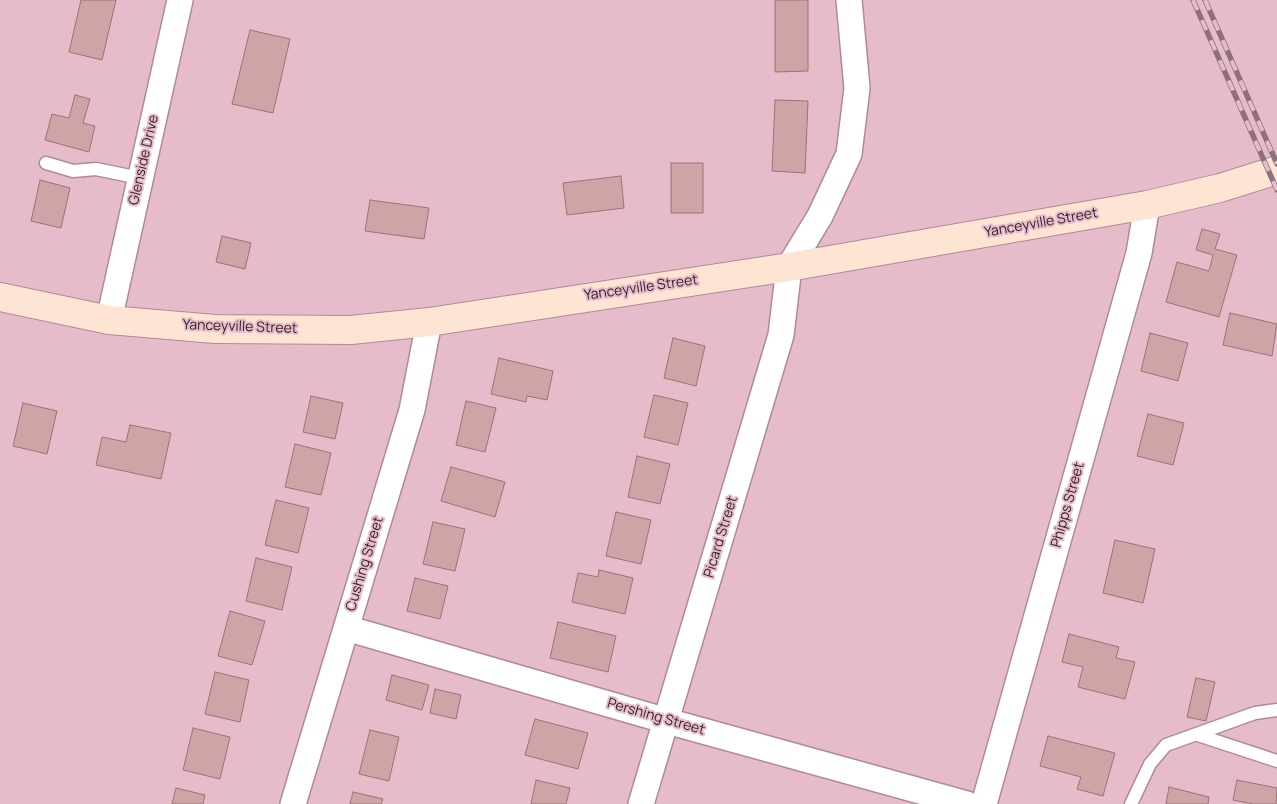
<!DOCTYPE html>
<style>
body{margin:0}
canvas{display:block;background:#e6bccb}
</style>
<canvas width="1277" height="804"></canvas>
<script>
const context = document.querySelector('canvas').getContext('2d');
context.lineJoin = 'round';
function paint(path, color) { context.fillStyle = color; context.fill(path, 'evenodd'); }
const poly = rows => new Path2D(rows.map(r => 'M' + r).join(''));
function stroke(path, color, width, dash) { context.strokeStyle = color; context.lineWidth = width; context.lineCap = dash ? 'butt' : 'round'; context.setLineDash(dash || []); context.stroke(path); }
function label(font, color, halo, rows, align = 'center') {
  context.font = font + ' Manrope,sans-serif'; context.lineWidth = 4; context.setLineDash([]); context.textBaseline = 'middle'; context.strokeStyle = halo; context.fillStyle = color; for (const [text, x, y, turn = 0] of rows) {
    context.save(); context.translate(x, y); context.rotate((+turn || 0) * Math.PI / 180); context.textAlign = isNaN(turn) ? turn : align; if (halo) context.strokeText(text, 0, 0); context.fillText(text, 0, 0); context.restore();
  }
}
const building = poly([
 [81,0,116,0,102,60,69,52,81,0],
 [775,0,808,0,808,71,775,72,775,0],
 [250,30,290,39,273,113,232,104,250,30],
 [75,95,90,99,83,123,95,126,89,152,45,140,52,114,69,118,75,95],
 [775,100,808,101,805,173,772,171,775,100],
 [671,163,703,163,703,213,671,213,671,163],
 [621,176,624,208,567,215,563,183,621,176],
 [40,180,70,188,61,228,31,221,40,180],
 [370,200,429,208,424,239,365,231,370,200],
 [1202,229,1220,234,1215,249,1237,255,1219,317,1166,302,1177,262,1209,271,1213,255,1196,250,1202,229],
 [222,236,251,243,245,269,216,262,222,236],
 [1230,313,1277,324,1272,356,1223,345,1230,313],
 [1150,333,1188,343,1178,381,1141,371,1150,333],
 [673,338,705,346,696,386,664,378,673,338],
 [499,358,553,371,547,400,527,396,526,402,491,394,499,358],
 [654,395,688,403,678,445,644,437,654,395],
 [311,396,343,403,335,439,303,432,311,396],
 [466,401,496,408,485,452,456,445,466,401],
 [23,403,57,411,47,454,13,446,23,403],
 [1148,414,1184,423,1173,465,1137,456,1148,414],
 [130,425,171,433,161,479,96,465,102,437,126,442,130,425],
 [295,444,331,453,321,495,285,487,295,444],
 [637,456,670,464,660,504,628,497,637,456],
 [451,467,505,482,495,517,441,501,451,467],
 [276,500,309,508,298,553,265,545,276,500],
 [616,512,651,520,641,564,606,556,616,512],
 [433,522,465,529,455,571,423,564,433,522],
 [1115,540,1155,549,1143,603,1103,593,1115,540],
 [256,558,292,567,282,610,246,601,256,558],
 [599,570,633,578,625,614,572,602,578,573,598,577,599,570],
 [415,578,448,586,440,619,407,611,415,578],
 [230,611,265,621,252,665,218,656,230,611],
 [558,622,616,636,608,672,550,658,558,622],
 [1069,634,1119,647,1116,658,1135,662,1125,699,1078,687,1083,667,1062,662,1069,634],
 [215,672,249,680,240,722,205,714,215,672],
 [392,675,429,685,422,710,386,700,392,675],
 [1196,678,1215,682,1206,721,1187,717,1196,678],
 [435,689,461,695,456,719,430,713,435,689],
 [535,719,588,733,578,769,525,755,535,719],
 [193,728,230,737,220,779,183,770,193,728],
 [370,730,399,737,389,781,359,774,370,730],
 [1048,736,1115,753,1103,796,1077,789,1081,777,1040,766,1048,736],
 [536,780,570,788,566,804,531,804,536,780],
 [1237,780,1277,788,1276,804,1253,804,1233,800,1237,780],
 [1169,787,1209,797,1208,804,1166,804,1169,787],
 [176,788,205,795,203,804,172,804,176,788],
 [353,792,383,799,381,804,350,804,353,792]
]);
paint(building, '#d0a4a6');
stroke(building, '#9c7274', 1);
const lane = poly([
 [46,163,73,171,96,169,140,178],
 [1198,735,1277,761],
 [1131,804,1150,764,1166,745,1255,713,1277,710]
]);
const street = poly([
 [109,320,180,0],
 [346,628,667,721,967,804],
 [293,804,412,410,429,322],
 [641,804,781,335,789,267,820,216,849,154,857,88,849,0],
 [984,804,1139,253,1147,205]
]);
const secondary = poly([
 [0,297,109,320,215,329,351,330,429,322,789,267,1147,205,1220,188,1277,170]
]);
stroke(lane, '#b18997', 15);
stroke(street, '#b18997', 28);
stroke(secondary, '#b18997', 30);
stroke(lane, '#fff', 12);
stroke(street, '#fff', 25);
stroke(secondary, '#fde4d3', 28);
const rail = poly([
 [1193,0,1277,190],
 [1205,0,1277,164]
]);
stroke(rail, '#8d707b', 5.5);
stroke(rail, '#e6bccb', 4, [11]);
label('14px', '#332329', '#e6bccb', [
 ["Glenside Drive",144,160,-77],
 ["Yanceyville Street",1041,223,-10],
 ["Yanceyville Street",641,288,-8],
 ["Yanceyville Street",240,327,2],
 ["Phipps Street",1068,505,-74],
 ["Picard Street",721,537,-73],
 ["Cushing Street",365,564,-73],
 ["Pershing Street",656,717,16]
]);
</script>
